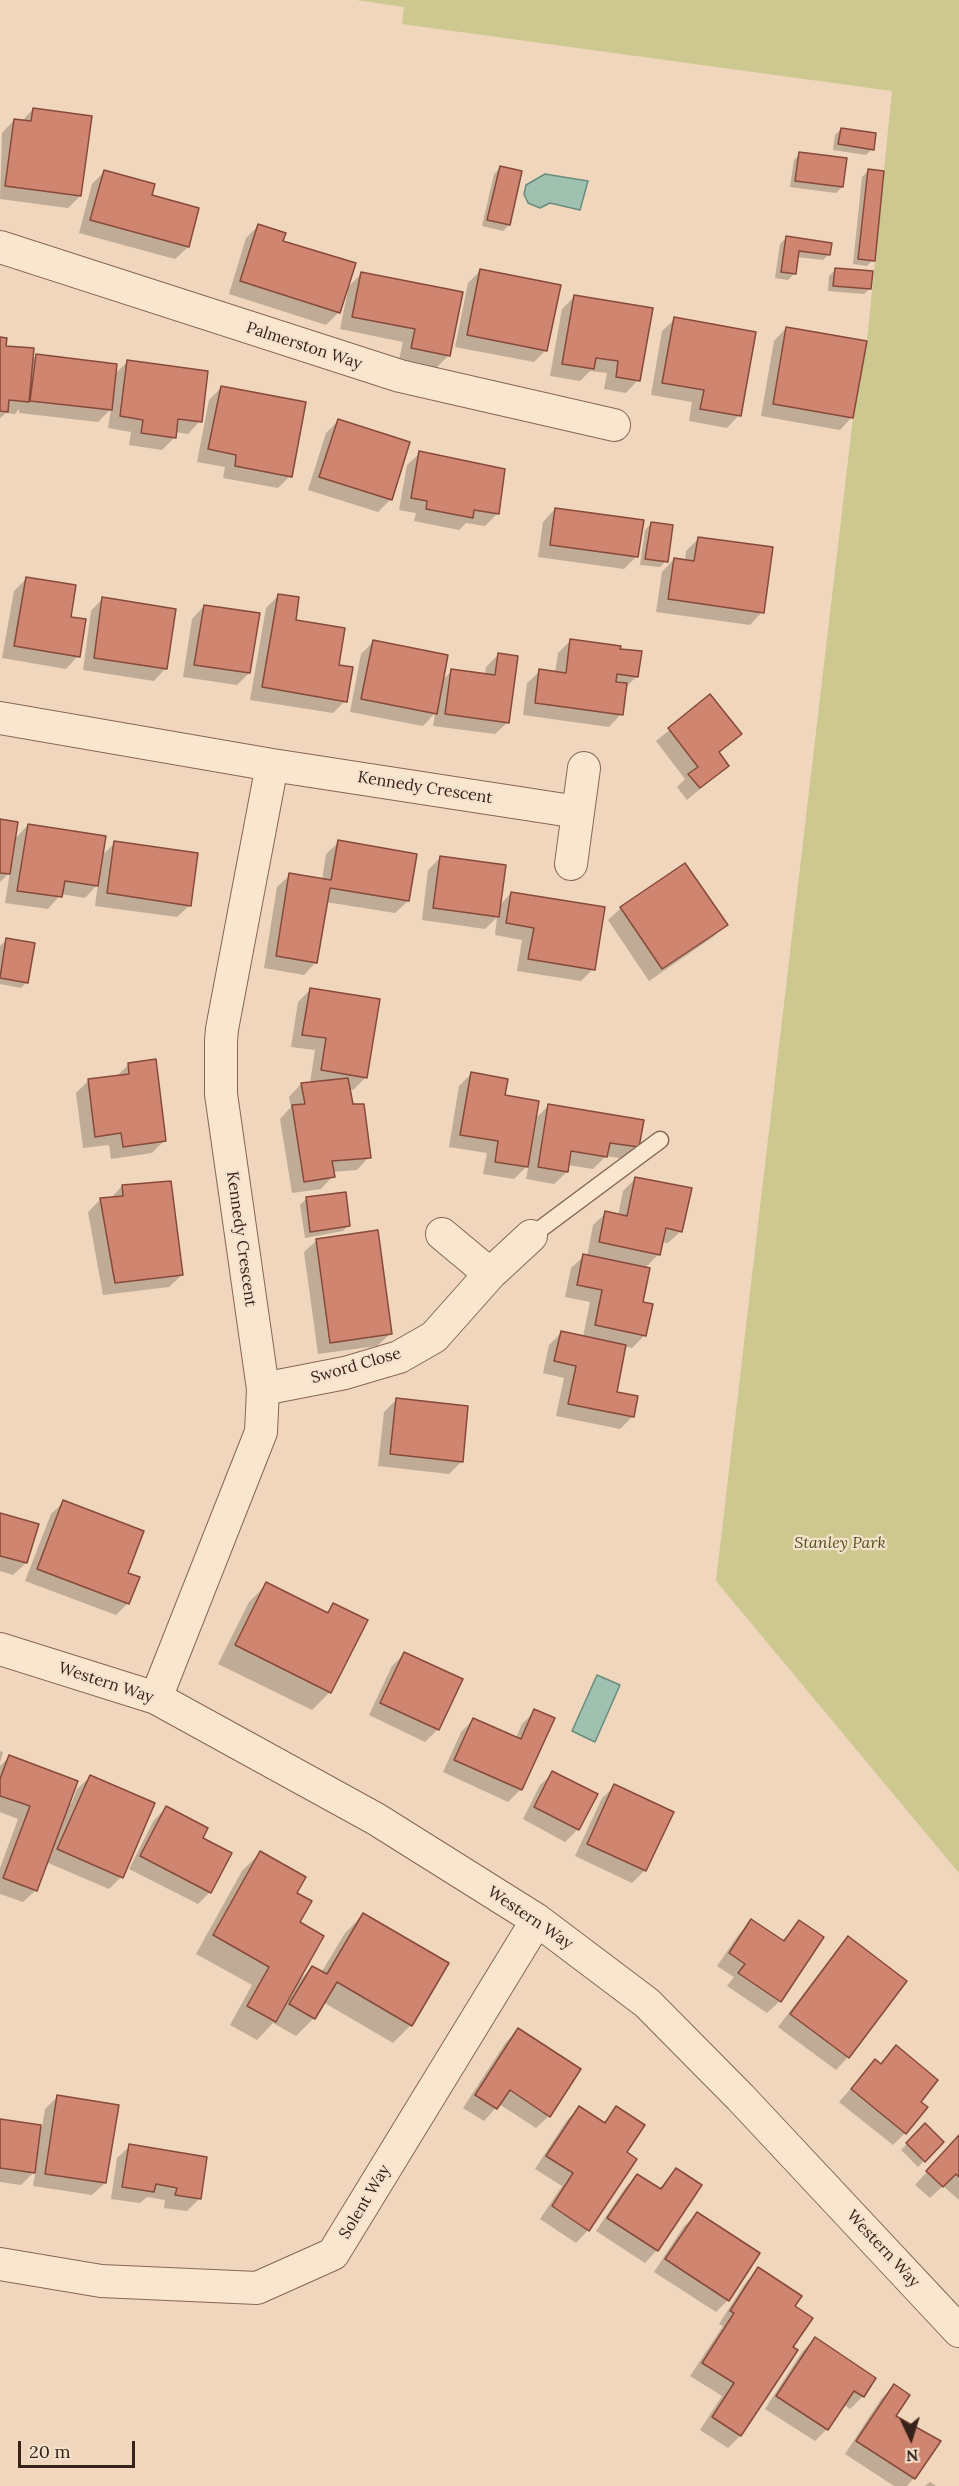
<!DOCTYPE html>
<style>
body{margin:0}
#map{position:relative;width:959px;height:2486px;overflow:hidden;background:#efd6bc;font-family:Lora,serif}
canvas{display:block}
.north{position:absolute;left:881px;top:2408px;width:60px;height:60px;-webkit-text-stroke:4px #f6e2cc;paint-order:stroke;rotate:176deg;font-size:16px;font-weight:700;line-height:24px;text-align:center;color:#36221b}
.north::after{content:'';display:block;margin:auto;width:21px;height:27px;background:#36221b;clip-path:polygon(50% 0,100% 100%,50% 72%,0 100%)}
.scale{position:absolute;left:18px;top:2441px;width:117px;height:27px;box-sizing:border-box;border:3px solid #36221b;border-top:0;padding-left:8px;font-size:18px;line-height:21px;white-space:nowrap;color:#36221b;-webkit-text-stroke:4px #f6e2cc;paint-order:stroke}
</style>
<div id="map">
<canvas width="959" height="2486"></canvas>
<div class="north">N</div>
<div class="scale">20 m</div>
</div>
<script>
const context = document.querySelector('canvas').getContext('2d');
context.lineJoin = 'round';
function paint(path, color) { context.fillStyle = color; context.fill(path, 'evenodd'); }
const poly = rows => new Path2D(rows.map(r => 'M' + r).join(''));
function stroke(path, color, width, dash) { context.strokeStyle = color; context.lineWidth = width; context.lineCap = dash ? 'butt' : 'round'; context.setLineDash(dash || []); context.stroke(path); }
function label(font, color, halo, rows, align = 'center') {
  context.font = font + ' Lora,serif'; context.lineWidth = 4.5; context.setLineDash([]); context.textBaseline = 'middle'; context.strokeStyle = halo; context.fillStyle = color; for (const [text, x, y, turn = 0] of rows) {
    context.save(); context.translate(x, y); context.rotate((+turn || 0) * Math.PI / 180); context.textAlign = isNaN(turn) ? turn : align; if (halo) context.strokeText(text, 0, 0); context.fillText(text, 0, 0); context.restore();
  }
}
paint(poly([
 [356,0,959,0,959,1873,716,1581,853,418,867,341,892,91,402,24,404,7]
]), '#cdc890');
const water = poly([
 [545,174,588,181,580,210,550,203,540,208,528,203,524,194,526,185,545,174],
 [597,1675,620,1685,595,1742,572,1731,597,1675]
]);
paint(water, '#a0c0b0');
stroke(water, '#688d7d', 1.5);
paint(poly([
 [33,109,80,196,68,208,0,199,2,133,14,120,22,121],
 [841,129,872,149,866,155,833,150,835,135],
 [800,154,842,187,836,193,790,187,794,160],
 [500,168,509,225,503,231,482,226,494,174],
 [868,171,873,260,867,266,853,264,862,177],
 [104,172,188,247,175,259,79,233,92,184],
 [259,225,347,288,362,273,449,355,436,368,399,360,403,342,340,329,348,290,346,290,339,312,326,325,229,294,246,238],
 [786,238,829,254,823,260,797,257,794,274,788,280,775,278,780,244],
 [835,270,870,288,864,294,828,291,829,276],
 [480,271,546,350,534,362,455,347,468,283],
 [575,296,638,380,626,393,604,389,607,373,590,371,580,381,550,376,562,309],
 [675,319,739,415,727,428,689,421,692,402,651,395,662,331],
 [786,328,852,417,840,430,761,416,774,341],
 [0,339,5,347,31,361,37,355,114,375,128,361,200,421,188,434,175,432,175,437,162,450,129,445,131,432,108,428,111,409,98,422,19,413,19,409,15,414,6,413,0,418],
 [221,388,290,476,278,488,223,478,225,467,197,462,209,400],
 [338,421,391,499,378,512,308,490,326,433],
 [420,453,498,513,485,526,466,523,459,530,414,521,416,513,399,510,407,465],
 [555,509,637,556,624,569,538,557,543,522],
 [651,524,666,561,660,567,640,565,645,530],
 [698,539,762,612,750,625,656,612,662,572,674,559,685,561,686,551],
 [26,579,69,618,78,656,66,669,2,658,14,591],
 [278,596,294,621,338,666,345,701,333,713,250,700,266,608],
 [103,598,166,668,154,681,83,670,91,611],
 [204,606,249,673,237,685,183,677,192,619],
 [570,641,618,650,637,676,625,688,621,714,609,727,523,715,527,683,540,671,555,673,558,653],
 [373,642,441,681,452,671,485,675,486,667,499,654,508,722,495,734,433,726,435,713,423,726,350,712,361,654],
 [710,697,740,734,718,754,727,766,687,800,677,787,685,779,656,741],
 [0,821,14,840,28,825,101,856,115,843,190,905,177,917,95,906,98,884,85,898,61,894,48,909,5,903,10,872,0,882],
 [339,842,415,855,408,901,395,913,326,902,316,962,304,975,264,968,277,887,290,875,322,880,326,854],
 [441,857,499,906,511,893,593,969,581,981,517,971,522,940,495,935,497,917,485,929,422,920,428,870],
 [685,865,726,925,713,937,649,981,608,920,621,908],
 [6,940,27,982,21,988,0,984,0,946],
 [310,990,366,1077,353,1090,349,1089,369,1157,357,1170,332,1172,333,1176,321,1189,292,1193,280,1119,291,1107,289,1097,301,1084,310,1083,315,1050,291,1047,298,1002],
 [129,1064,164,1141,152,1153,111,1159,109,1145,83,1148,76,1093,89,1080,116,1077],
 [471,1074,534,1120,549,1105,638,1147,625,1159,606,1156,593,1169,568,1165,567,1172,554,1184,526,1179,529,1164,514,1179,483,1174,487,1153,449,1147,459,1086],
 [636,1178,681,1231,668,1243,661,1242,659,1254,644,1269,641,1303,645,1335,632,1348,624,1346,615,1393,632,1417,620,1429,556,1416,564,1378,543,1373,549,1345,561,1333,583,1337,590,1302,565,1297,571,1268,584,1256,587,1257,593,1225,606,1213,618,1216,623,1191],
 [122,1186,182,1275,169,1287,103,1295,88,1212,101,1199,110,1199],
 [306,1199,349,1225,343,1231,305,1238,300,1205],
 [317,1240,390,1334,377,1346,318,1354,304,1252],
 [396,1400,461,1462,449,1474,378,1466,384,1412],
 [64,1502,126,1573,128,1603,116,1615,25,1581,51,1514],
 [0,1514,26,1563,13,1575,0,1571],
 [267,1584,325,1613,334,1605,366,1621,330,1692,312,1710,218,1664,249,1602],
 [404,1654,461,1680,438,1729,425,1742,369,1715,392,1666],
 [535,1711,521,1789,508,1802,443,1772,461,1732,474,1719,516,1738,522,1724],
 [0,1751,3,1752,0,1763],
 [9,1757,71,1804,77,1789,90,1777,121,1877,109,1889,46,1862,36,1890,23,1902,0,1894,0,1868,18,1819,0,1812,0,1766],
 [553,1773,578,1829,565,1842,523,1819,540,1785],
 [615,1786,672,1813,644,1871,632,1883,575,1856,602,1798],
 [166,1808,201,1839,210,1892,198,1904,129,1869,154,1820],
 [260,1853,295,1893,299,1981,312,1967,321,1973,345,1933,363,1915,411,2025,393,2043,323,2002,314,2018,296,2036,273,2023,257,2040,230,2025,252,1985,196,1954,242,1871],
 [751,1921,782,1941,799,1922,780,2001,767,2013,727,1986,734,1977,717,1966,739,1934],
 [848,1938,848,2057,836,2070,778,2027,836,1951],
 [518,2030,549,2116,536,2128,499,2104,484,2121,463,2108,506,2042],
 [896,2047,919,2102,905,2133,893,2145,839,2102,875,2061,880,2064],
 [58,2096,105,2183,92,2195,33,2186,36,2170,21,2185,0,2182,0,2121,42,2127,45,2109],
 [579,2108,603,2123,617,2108,625,2153,588,2230,576,2243,540,2219,562,2186,535,2169,567,2120],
 [925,2125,942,2142,918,2167,901,2150],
 [959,2136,959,2200,943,2186,930,2198,915,2185],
 [130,2146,206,2158,199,2199,187,2211,164,2208,165,2200,147,2197,140,2203,111,2199,117,2158],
 [676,2169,657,2250,645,2263,596,2231,625,2188,637,2175,659,2189],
 [697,2214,728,2300,716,2312,654,2272,684,2226],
 [759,2269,793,2307,791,2347,796,2351,740,2436,728,2448,700,2430,722,2396,690,2376,723,2326,719,2324,746,2282],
 [815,2339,874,2378,862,2397,850,2409,843,2404,827,2429,815,2441,765,2409,802,2352],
 [894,2386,894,2416,938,2441,914,2478,907,2486,894,2486,845,2454,881,2399],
 [930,2482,936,2486,925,2486]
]), '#0003');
const building = poly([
 [33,108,92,116,81,196,5,186,14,119,31,121,33,108],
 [841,128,876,133,874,150,838,144,841,128],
 [799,152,847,158,843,187,795,181,799,152],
 [500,166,522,171,510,225,487,220,500,166],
 [868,169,884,171,875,261,858,259,868,169],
 [104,170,155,184,152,195,199,208,189,247,90,220,104,170],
 [258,224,286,233,283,241,356,263,340,313,240,281,258,224],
 [786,236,832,243,830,255,799,251,796,274,781,272,786,236],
 [835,268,873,271,871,289,833,286,835,268],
 [480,269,561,285,547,351,467,335,480,269],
 [361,272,463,292,450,356,411,348,415,329,352,317,361,272],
 [574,295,653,308,640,381,616,377,618,361,596,358,594,369,562,364,574,295],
 [674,317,756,332,741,416,700,409,704,390,662,383,674,317],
 [786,327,867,341,853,418,773,404,786,327],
 [0,337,7,338,6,346,34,348,29,402,9,400,8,412,0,411,0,337],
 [36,354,117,364,112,410,30,401,36,354],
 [127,360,208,371,202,422,178,419,176,438,141,433,143,420,120,416,127,360],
 [221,386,306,402,292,477,235,466,236,455,208,449,221,386],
 [338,419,410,442,392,500,319,477,338,419],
 [419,451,505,469,499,514,474,510,473,518,426,509,427,501,411,498,419,451],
 [555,508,644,520,638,557,550,545,555,508],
 [651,522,673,525,668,562,645,559,651,522],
 [698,537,773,547,764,613,668,599,674,558,694,561,698,537],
 [26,577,76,585,71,617,86,619,80,657,14,646,26,577],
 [278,594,299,597,296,620,345,628,339,665,353,667,347,702,262,687,278,594],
 [102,597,176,609,167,669,94,658,102,597],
 [204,605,260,613,250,673,194,665,204,605],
 [570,639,621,646,620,649,642,651,638,677,617,674,616,682,627,683,623,715,535,703,539,669,566,673,570,639],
 [373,640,448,655,437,714,361,699,373,640],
 [498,653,518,656,509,723,445,714,451,669,495,675,498,653],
 [710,694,742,734,719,752,729,766,700,788,688,774,698,767,668,728,710,694],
 [0,819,18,822,10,874,0,873,0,819],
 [28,824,106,836,98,886,65,881,62,897,17,891,28,824],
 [338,840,417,854,409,901,330,888,317,963,276,956,289,873,331,880,338,840],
 [114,841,198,853,191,906,107,893,114,841],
 [440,856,506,865,499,917,433,908,440,856],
 [685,863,728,925,662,969,620,907,685,863],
 [511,892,605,907,595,970,528,959,534,928,506,923,511,892],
 [6,938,35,943,28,983,0,978,6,938],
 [310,988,380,999,367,1078,321,1070,326,1038,302,1035,310,988],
 [156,1059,166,1141,123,1147,121,1133,95,1137,88,1079,129,1074,128,1063,156,1059],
 [471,1072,508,1079,505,1095,539,1101,528,1167,495,1162,498,1141,460,1135,471,1072],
 [348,1078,353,1104,364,1104,371,1158,332,1161,335,1177,304,1182,292,1105,305,1104,301,1083,348,1078],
 [548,1104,644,1120,639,1147,610,1143,607,1157,571,1151,568,1172,538,1167,548,1104],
 [635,1177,692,1188,682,1232,666,1228,660,1255,599,1242,605,1211,627,1216,635,1177],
 [171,1181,183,1275,115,1283,100,1198,123,1196,122,1185,171,1181],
 [346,1192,350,1226,310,1232,306,1197,346,1192],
 [378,1230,392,1334,330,1343,316,1239,378,1230],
 [583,1254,650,1268,643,1302,653,1304,646,1336,595,1325,602,1290,577,1285,583,1254],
 [561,1331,626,1345,617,1392,638,1396,634,1417,568,1404,576,1366,554,1361,561,1331],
 [396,1398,468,1406,463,1462,390,1454,396,1398],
 [63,1500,144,1531,128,1573,140,1577,129,1604,37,1569,63,1500],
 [0,1513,39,1524,27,1563,0,1556,0,1513],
 [266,1582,328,1613,333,1603,368,1620,331,1693,235,1645,266,1582],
 [404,1652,463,1679,439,1730,380,1703,404,1652],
 [534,1709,555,1718,522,1790,454,1760,473,1718,521,1739,534,1709],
 [9,1755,78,1781,37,1891,3,1878,30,1806,0,1796,0,1779,9,1755],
 [552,1771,598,1794,579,1830,534,1807,552,1771],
 [90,1775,155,1803,123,1878,57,1849,90,1775],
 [614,1784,674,1812,646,1871,587,1844,614,1784],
 [166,1806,208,1828,203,1838,232,1853,211,1893,140,1856,166,1806],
 [260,1851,306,1877,297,1893,312,1901,300,1922,324,1936,276,2022,247,2006,269,1967,213,1935,260,1851],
 [363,1913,449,1963,412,2026,337,1982,315,2019,289,2004,312,1966,327,1974,363,1913],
 [751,1919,784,1941,799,1920,824,1937,781,2002,738,1973,745,1964,729,1953,751,1919],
 [848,1936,907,1981,849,2058,790,2014,848,1936],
 [518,2028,581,2069,550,2117,510,2090,497,2109,475,2095,518,2028],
 [896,2045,938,2080,921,2102,928,2107,906,2134,851,2089,875,2059,881,2064,896,2045],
 [57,2095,119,2105,106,2183,45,2174,57,2095],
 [579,2106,605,2123,616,2106,645,2125,627,2152,637,2159,589,2231,552,2206,573,2173,546,2156,579,2106],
 [0,2119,41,2125,35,2173,0,2168,0,2119],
 [925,2123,944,2142,925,2162,906,2143,925,2123],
 [959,2135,959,2177,956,2174,943,2187,926,2171,959,2135],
 [129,2144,207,2157,201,2199,175,2195,177,2188,156,2184,154,2192,122,2187,129,2144],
 [676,2168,702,2185,658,2251,607,2218,637,2174,661,2189,676,2168],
 [697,2212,760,2253,729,2301,665,2259,697,2212],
 [758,2267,802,2296,795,2306,813,2318,793,2347,798,2350,741,2436,712,2417,734,2383,702,2363,734,2313,730,2311,758,2267],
 [815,2337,876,2378,864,2397,854,2391,828,2430,776,2396,815,2337],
 [894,2384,910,2395,896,2416,941,2441,915,2479,856,2441,894,2384]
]);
paint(building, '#cf8570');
stroke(building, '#874a3a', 1.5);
const service = poly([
 [531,1236,660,1140]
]);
const minor = poly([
 [0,247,400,376,614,425],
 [0,718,272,765,578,812],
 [571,864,584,768],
 [442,1234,490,1274],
 [263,1389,345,1373,399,1357,434,1337,490,1274,531,1236],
 [0,1649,156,1698,376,1819,537,1920,647,2003,741,2098,959,2331],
 [156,1698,261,1432,263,1389,221,1094,221,1041,222,1029,272,765],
 [0,2264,101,2281,257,2288,333,2254,537,1920]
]);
stroke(service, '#876655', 19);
stroke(minor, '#876655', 34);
stroke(service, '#fae5cf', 16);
stroke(minor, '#fae5cf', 32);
label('16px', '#36221b', '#f6e2cc', [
 ["Palmerston Way",304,346,18],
 ["Kennedy Crescent",425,788,9],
 ["Kennedy Crescent",241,1239,82],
 ["Sword Close",356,1366,-16],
 ["Western Way",106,1683,18],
 ["Western Way",530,1918,34],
 ["Solent Way",365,2202,-59],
 ["Western Way",883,2249,47]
]);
label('italic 16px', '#505320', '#f6e2cc', [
 ["Stanley Park",840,1543]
]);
</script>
